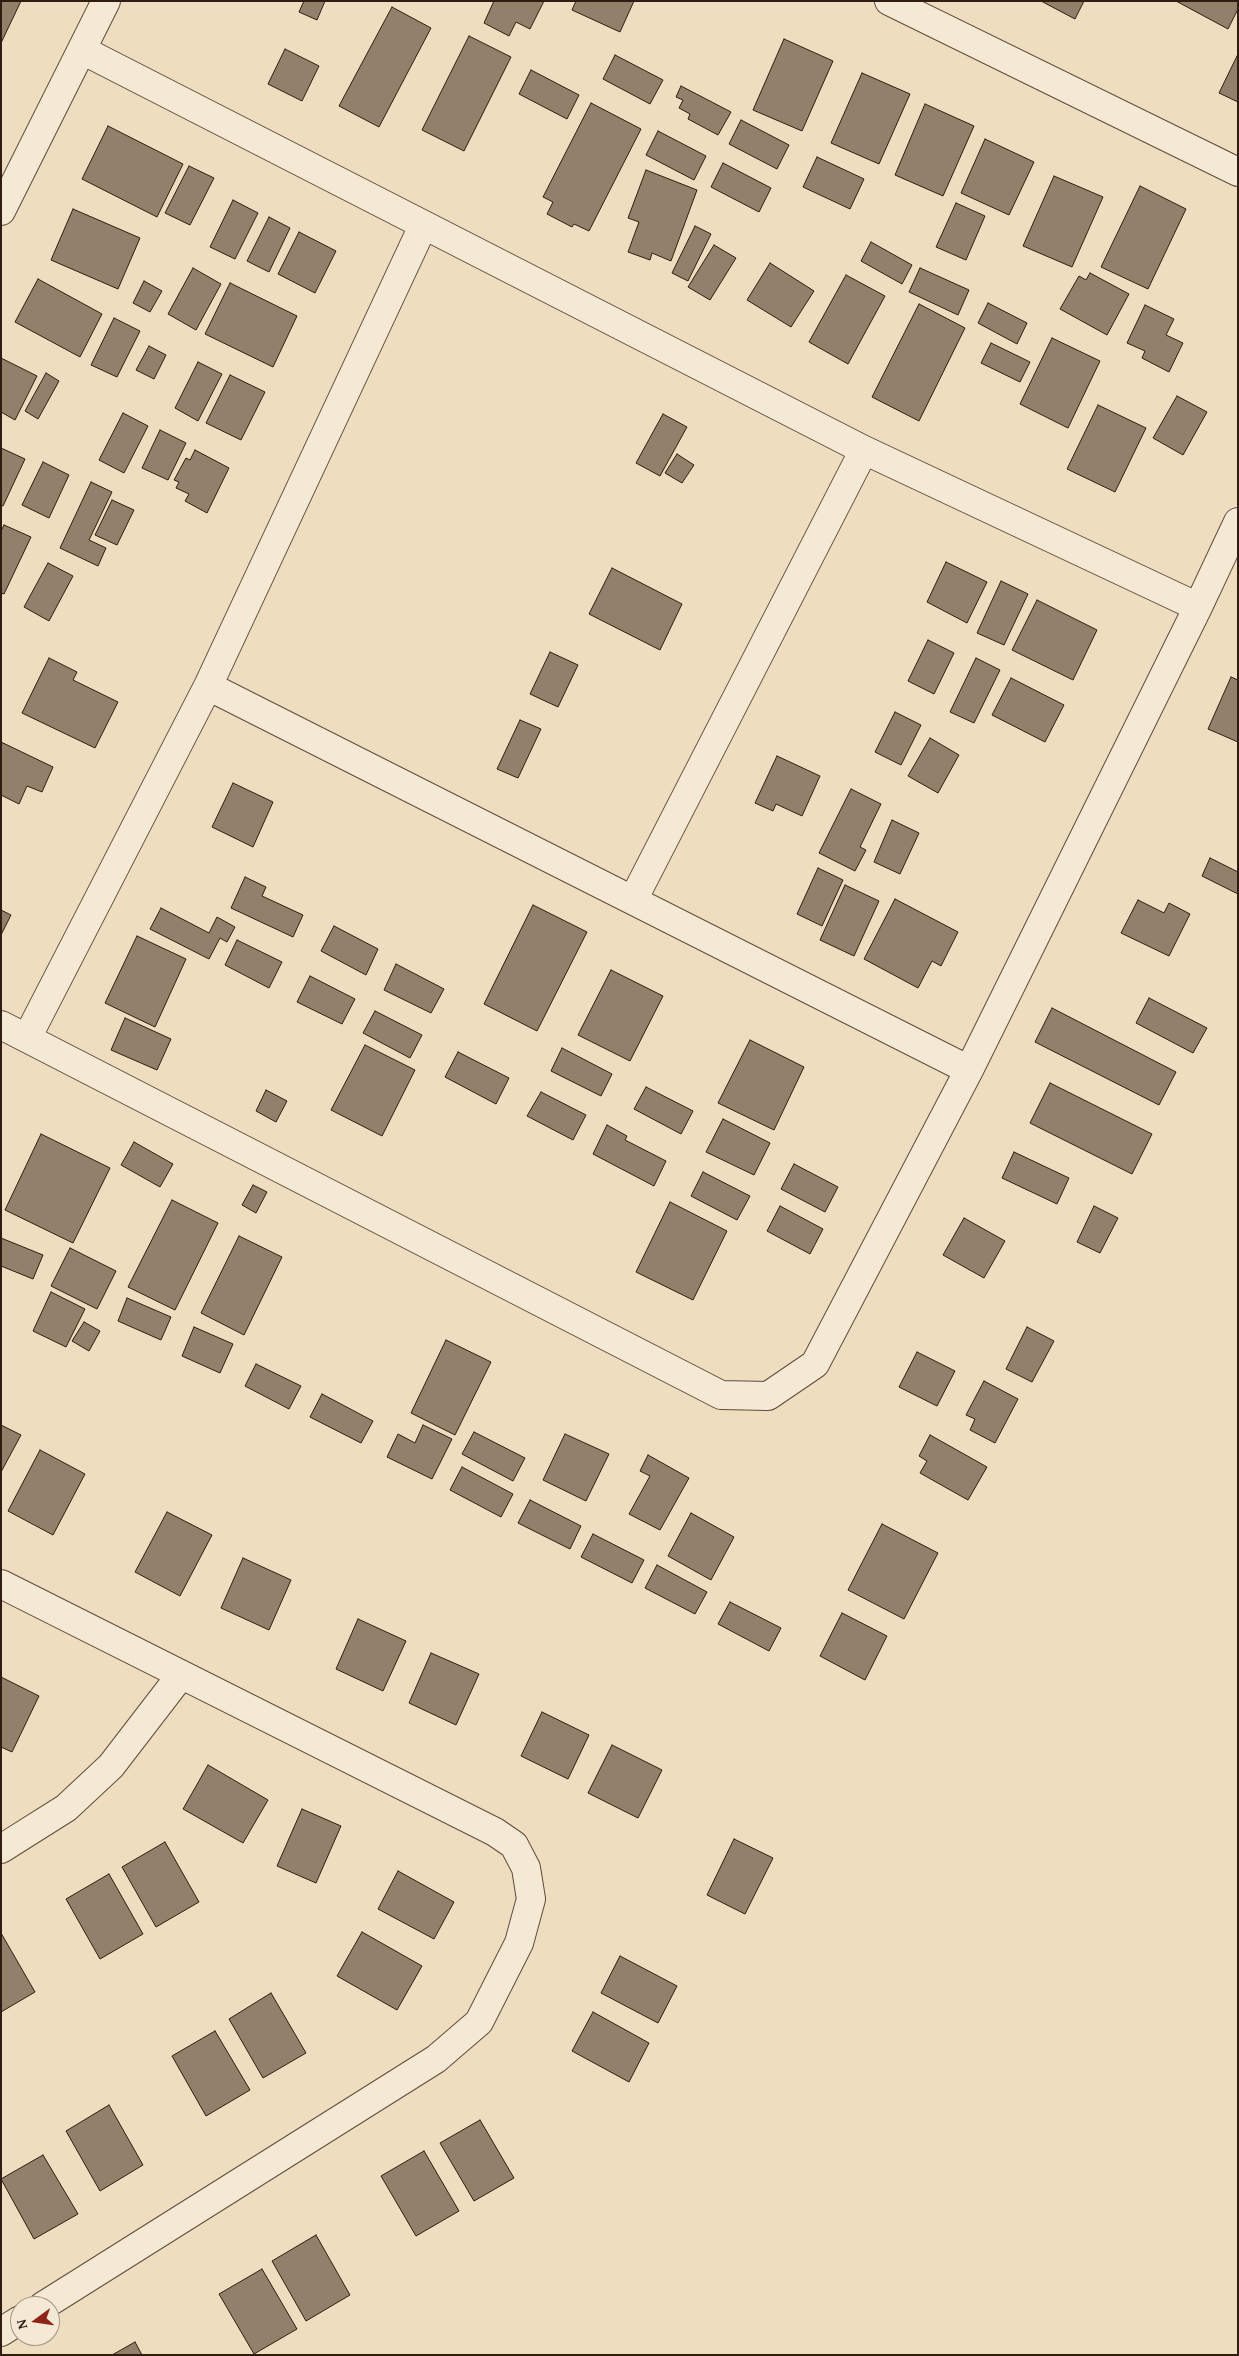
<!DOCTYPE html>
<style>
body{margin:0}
#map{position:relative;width:1239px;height:2356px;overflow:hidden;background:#eeddbf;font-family:"Gentium Book Plus",serif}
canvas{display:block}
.frame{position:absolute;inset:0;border:2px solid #311c11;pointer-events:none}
.north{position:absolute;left:10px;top:2296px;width:50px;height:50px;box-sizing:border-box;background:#f4e9d5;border:1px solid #a69787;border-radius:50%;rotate:256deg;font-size:14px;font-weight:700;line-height:20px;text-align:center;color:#311c11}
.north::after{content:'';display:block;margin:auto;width:18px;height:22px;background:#8f2418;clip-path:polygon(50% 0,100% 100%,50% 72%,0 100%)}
</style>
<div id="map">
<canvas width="1239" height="2356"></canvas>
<div class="frame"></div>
<div class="north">N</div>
</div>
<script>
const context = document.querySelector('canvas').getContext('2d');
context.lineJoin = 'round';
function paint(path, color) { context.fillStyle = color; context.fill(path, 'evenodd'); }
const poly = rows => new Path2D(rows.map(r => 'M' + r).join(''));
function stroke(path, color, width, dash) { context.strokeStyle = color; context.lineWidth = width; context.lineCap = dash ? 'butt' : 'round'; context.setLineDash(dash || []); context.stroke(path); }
const building = poly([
 [1,1,21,1,1,43,1,1],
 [304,1,325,1,317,20,299,12,304,1],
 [494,1,544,1,530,29,516,22,509,36,484,23,494,1],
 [576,1,634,1,620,32,572,10,576,1],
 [1041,1,1084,1,1075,19,1041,1],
 [1176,1,1238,1,1238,9,1228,29,1176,1],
 [392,7,431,28,379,127,339,106,392,7],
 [469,36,511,57,464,151,422,130,469,36],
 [784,39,833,61,802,131,753,110,784,39],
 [285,49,319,66,302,101,268,84,285,49],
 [1238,54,1238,102,1219,93,1238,54],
 [615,55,663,80,650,104,603,79,615,55],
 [531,70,579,95,567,119,519,94,531,70],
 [862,73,910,94,879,164,831,143,862,73],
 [681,86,731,112,718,135,688,119,690,114,679,108,683,100,676,97,681,86],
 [591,103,641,129,589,231,574,224,572,227,547,214,553,202,543,197,591,103],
 [925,104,974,126,943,196,895,175,925,104],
 [741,120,789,145,777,169,729,144,741,120],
 [108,126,183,164,157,217,82,179,108,126],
 [658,131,706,156,694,180,646,155,658,131],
 [985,139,1034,162,1009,215,961,193,985,139],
 [817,157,864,179,850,209,803,187,817,157],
 [723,163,771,188,759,212,711,187,723,163],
 [189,166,214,178,190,225,165,213,189,166],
 [646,170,697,190,671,261,652,253,650,260,628,252,639,222,628,218,646,170],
 [1054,176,1103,197,1072,267,1023,246,1054,176],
 [1140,186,1186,209,1148,289,1101,267,1140,186],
 [233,200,258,213,235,259,210,247,233,200],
 [956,203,985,216,966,260,936,247,956,203],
 [73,209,140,238,118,289,51,260,73,209],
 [269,217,290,228,269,272,247,261,269,217],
 [695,226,711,234,688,281,672,273,695,226],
 [299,232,336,251,315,293,278,274,299,232],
 [871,242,912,265,902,284,861,261,871,242],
 [714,245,736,258,710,300,688,287,714,245],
 [770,263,814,291,791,327,747,300,770,263],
 [193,268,221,284,196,330,168,314,193,268],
 [920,268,969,290,958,315,909,292,920,268],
 [1090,273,1129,294,1107,335,1060,309,1079,276,1086,280,1090,273],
 [846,275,885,296,848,364,809,342,846,275],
 [38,279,102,314,80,357,15,322,38,279],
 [144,281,162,291,150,312,133,303,144,281],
 [230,283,297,316,273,367,205,334,230,283],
 [988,303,1027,323,1017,344,978,323,988,303],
 [919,304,965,328,919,421,872,397,919,304],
 [1145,305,1174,319,1166,335,1183,343,1169,372,1142,358,1145,351,1127,343,1145,305],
 [114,318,140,331,117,377,91,365,114,318],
 [1052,338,1100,361,1068,428,1020,404,1052,338],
 [991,343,1030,362,1020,382,981,363,991,343],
 [149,346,166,355,154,379,136,370,149,346],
 [1,358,37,376,15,420,1,412,1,358],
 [198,362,222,374,198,421,175,408,198,362],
 [46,373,59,381,38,419,25,411,46,373],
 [230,375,265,392,241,440,206,423,230,375],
 [1177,396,1207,412,1183,455,1153,438,1177,396],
 [1098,405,1146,428,1115,492,1067,469,1098,405],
 [123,413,148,426,124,473,99,460,123,413],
 [663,414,687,427,660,476,636,463,663,414],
 [160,430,186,443,168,480,142,468,160,430],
 [1,448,25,459,3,506,1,505,1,448],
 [195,450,229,468,207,513,185,501,189,494,176,488,179,482,174,480,186,458,190,460,195,450],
 [677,454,694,465,682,483,665,473,677,454],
 [43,462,69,475,49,518,22,505,43,462],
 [91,482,112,492,89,540,106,548,98,566,60,548,91,482],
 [112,500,134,510,117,545,95,535,112,500],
 [4,525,31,537,4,594,1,593,1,531,4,525],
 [946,562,987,582,967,623,927,602,946,562],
 [48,563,73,576,49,621,24,607,48,563],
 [612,568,682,604,660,650,589,614,612,568],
 [1001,581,1028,594,1004,645,977,633,1001,581],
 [1037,600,1097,630,1073,680,1012,650,1037,600],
 [928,640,954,653,934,694,908,681,928,640],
 [550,652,578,665,558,707,530,694,550,652],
 [49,658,77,672,73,680,118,702,95,748,22,713,49,658],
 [976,658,1000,670,974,723,950,712,976,658],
 [1231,677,1238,680,1238,742,1208,729,1231,677],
 [1011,678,1064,705,1045,742,992,715,1011,678],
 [895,712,921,725,901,765,875,752,895,712],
 [520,720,541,729,518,778,497,769,520,720],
 [930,738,959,755,938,793,908,776,930,738],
 [1,742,53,767,42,792,27,786,19,804,1,795,1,742],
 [777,756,820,776,802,816,776,804,773,811,755,803,777,756],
 [233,783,273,802,253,847,212,827,233,783],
 [851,789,881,804,860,847,866,850,855,871,819,853,851,789],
 [892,820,919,833,900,874,874,862,892,820],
 [1210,858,1238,872,1238,894,1202,876,1210,858],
 [818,868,843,880,822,926,797,914,818,868],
 [245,877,266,887,262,896,303,915,293,937,231,908,245,877],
 [845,885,879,901,854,956,820,940,845,885],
 [895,899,958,932,941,966,932,961,918,988,864,959,895,899],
 [1138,900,1164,913,1169,903,1190,914,1169,956,1121,933,1138,900],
 [533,905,587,932,537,1031,484,1004,533,905],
 [161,908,209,933,217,917,235,927,227,942,220,938,209,959,150,929,161,908],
 [1,910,11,915,1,935,1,910],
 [334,926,378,949,366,975,321,951,334,926],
 [137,936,186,959,155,1027,105,1003,137,936],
 [237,940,282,962,269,988,225,965,237,940],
 [396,964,444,989,431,1013,384,990,396,964],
 [611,970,663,996,630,1061,578,1035,611,970],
 [310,976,355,999,342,1024,297,1002,310,976],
 [1149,998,1207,1028,1193,1053,1136,1023,1149,998],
 [1052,1008,1176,1072,1159,1105,1035,1042,1052,1008],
 [375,1011,422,1035,410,1058,363,1033,375,1011],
 [125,1018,171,1039,157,1070,111,1050,125,1018],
 [750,1040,804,1067,774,1130,718,1103,750,1040],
 [365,1045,415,1070,382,1136,331,1110,365,1045],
 [562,1048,612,1074,601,1096,551,1071,562,1048],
 [458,1052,509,1078,496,1104,445,1077,458,1052],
 [1050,1083,1152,1134,1132,1174,1030,1123,1050,1083],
 [646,1087,693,1111,681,1134,634,1109,646,1087],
 [266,1090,287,1101,276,1122,256,1111,266,1090],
 [541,1092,586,1115,573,1140,527,1116,541,1092],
 [723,1119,770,1143,754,1175,706,1152,723,1119],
 [607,1125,627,1136,625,1140,666,1161,654,1186,593,1154,607,1125],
 [41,1134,110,1168,73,1243,5,1210,41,1134],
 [134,1142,173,1164,160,1187,121,1165,134,1142],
 [1014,1152,1069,1178,1057,1204,1002,1178,1014,1152],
 [794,1164,838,1187,825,1212,781,1189,794,1164],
 [703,1172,750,1196,737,1220,691,1196,703,1172],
 [253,1185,267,1192,256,1213,242,1205,253,1185],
 [172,1200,218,1223,175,1310,128,1287,172,1200],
 [670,1202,727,1231,693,1300,636,1272,670,1202],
 [780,1206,823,1229,810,1254,767,1231,780,1206],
 [1094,1206,1118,1218,1100,1253,1077,1242,1094,1206],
 [964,1218,1005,1241,984,1278,943,1255,964,1218],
 [239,1236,282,1257,244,1335,201,1313,239,1236],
 [1,1238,43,1255,33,1279,1,1266,1,1238],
 [70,1248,116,1271,97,1309,51,1286,70,1248],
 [51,1292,85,1309,66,1347,33,1331,51,1292],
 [127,1298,171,1317,161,1340,118,1321,127,1298],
 [84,1322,100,1331,89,1351,72,1341,84,1322],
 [194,1327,233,1344,220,1373,182,1356,194,1327],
 [1027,1327,1054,1341,1032,1382,1006,1369,1027,1327],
 [446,1340,491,1362,455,1435,411,1413,446,1340],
 [917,1352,955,1371,937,1406,899,1387,917,1352],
 [256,1364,301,1386,289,1409,245,1386,256,1364],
 [984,1381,1018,1399,995,1443,970,1430,975,1419,966,1415,984,1381],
 [322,1394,373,1421,361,1443,310,1417,322,1394],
 [1,1425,21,1435,1,1472,1,1425],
 [423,1425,452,1439,432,1479,387,1457,398,1434,415,1443,423,1425],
 [474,1432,525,1458,513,1481,462,1454,474,1432],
 [565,1434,609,1454,586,1501,543,1480,565,1434],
 [930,1435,987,1467,968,1500,920,1473,927,1461,919,1456,930,1435],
 [40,1450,85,1474,53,1535,8,1511,40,1450],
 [648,1455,689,1478,660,1530,629,1514,650,1476,640,1471,648,1455],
 [462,1467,513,1494,501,1517,450,1490,462,1467],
 [530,1500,581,1526,570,1549,518,1523,530,1500],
 [167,1512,212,1535,180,1596,135,1572,167,1512],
 [691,1513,734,1537,711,1580,668,1556,691,1513],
 [882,1524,938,1553,904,1619,848,1590,882,1524],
 [593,1534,644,1560,632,1583,581,1557,593,1534],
 [243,1558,291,1580,269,1630,221,1608,243,1558],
 [657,1565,707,1592,695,1614,645,1588,657,1565],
 [730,1602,781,1628,769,1651,718,1624,730,1602],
 [842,1613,887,1636,865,1680,820,1656,842,1613],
 [358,1619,406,1641,383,1691,336,1669,358,1619],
 [431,1653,479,1674,456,1725,409,1703,431,1653],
 [1,1677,39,1696,12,1752,1,1747,1,1677],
 [542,1712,589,1735,568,1779,521,1756,542,1712],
 [612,1745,662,1770,638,1818,588,1793,612,1745],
 [208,1765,268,1800,243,1843,183,1809,208,1765],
 [302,1809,341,1826,316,1883,277,1866,302,1809],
 [734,1839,773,1858,745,1914,707,1895,734,1839],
 [165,1842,199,1902,156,1927,122,1867,165,1842],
 [398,1871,454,1902,434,1939,378,1909,398,1871],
 [109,1874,143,1934,100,1959,66,1899,109,1874],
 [362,1932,422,1966,397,2010,337,1976,362,1932],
 [1,1933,35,1992,1,2012,1,1933],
 [620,1956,677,1986,658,2023,601,1993,620,1956],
 [271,1993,306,2053,263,2078,229,2019,271,1993],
 [593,2012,649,2043,629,2082,572,2051,593,2012],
 [215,2031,250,2090,206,2116,172,2056,215,2031],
 [109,2105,143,2165,100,2191,66,2131,109,2105],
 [480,2120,514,2178,474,2201,440,2143,480,2120],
 [424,2151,459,2211,416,2236,381,2176,424,2151],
 [43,2155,78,2214,34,2239,1,2179,43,2155],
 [316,2235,350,2295,306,2321,272,2261,316,2235],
 [262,2269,297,2329,254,2354,219,2294,262,2269],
 [135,2342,142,2355,112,2355,135,2342]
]);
paint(building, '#93806b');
stroke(building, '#311c11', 1);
const street = poly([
 [889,1,1238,172],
 [82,50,864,450,1198,607],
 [1,211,106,1],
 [208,686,969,1070],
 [633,900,864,450],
 [1,1025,721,1395,768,1396,815,1364,969,1070,1198,607,1238,522],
 [27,1038,208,686,423,226],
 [1,1584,495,1832,514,1845,526,1868,531,1899,519,1943,479,2022,436,2059,43,2306],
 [1,1849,66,1808,111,1766,181,1675],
 [1,2332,20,2320]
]);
stroke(street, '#604c3c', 30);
stroke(street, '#f4e9d5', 28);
</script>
